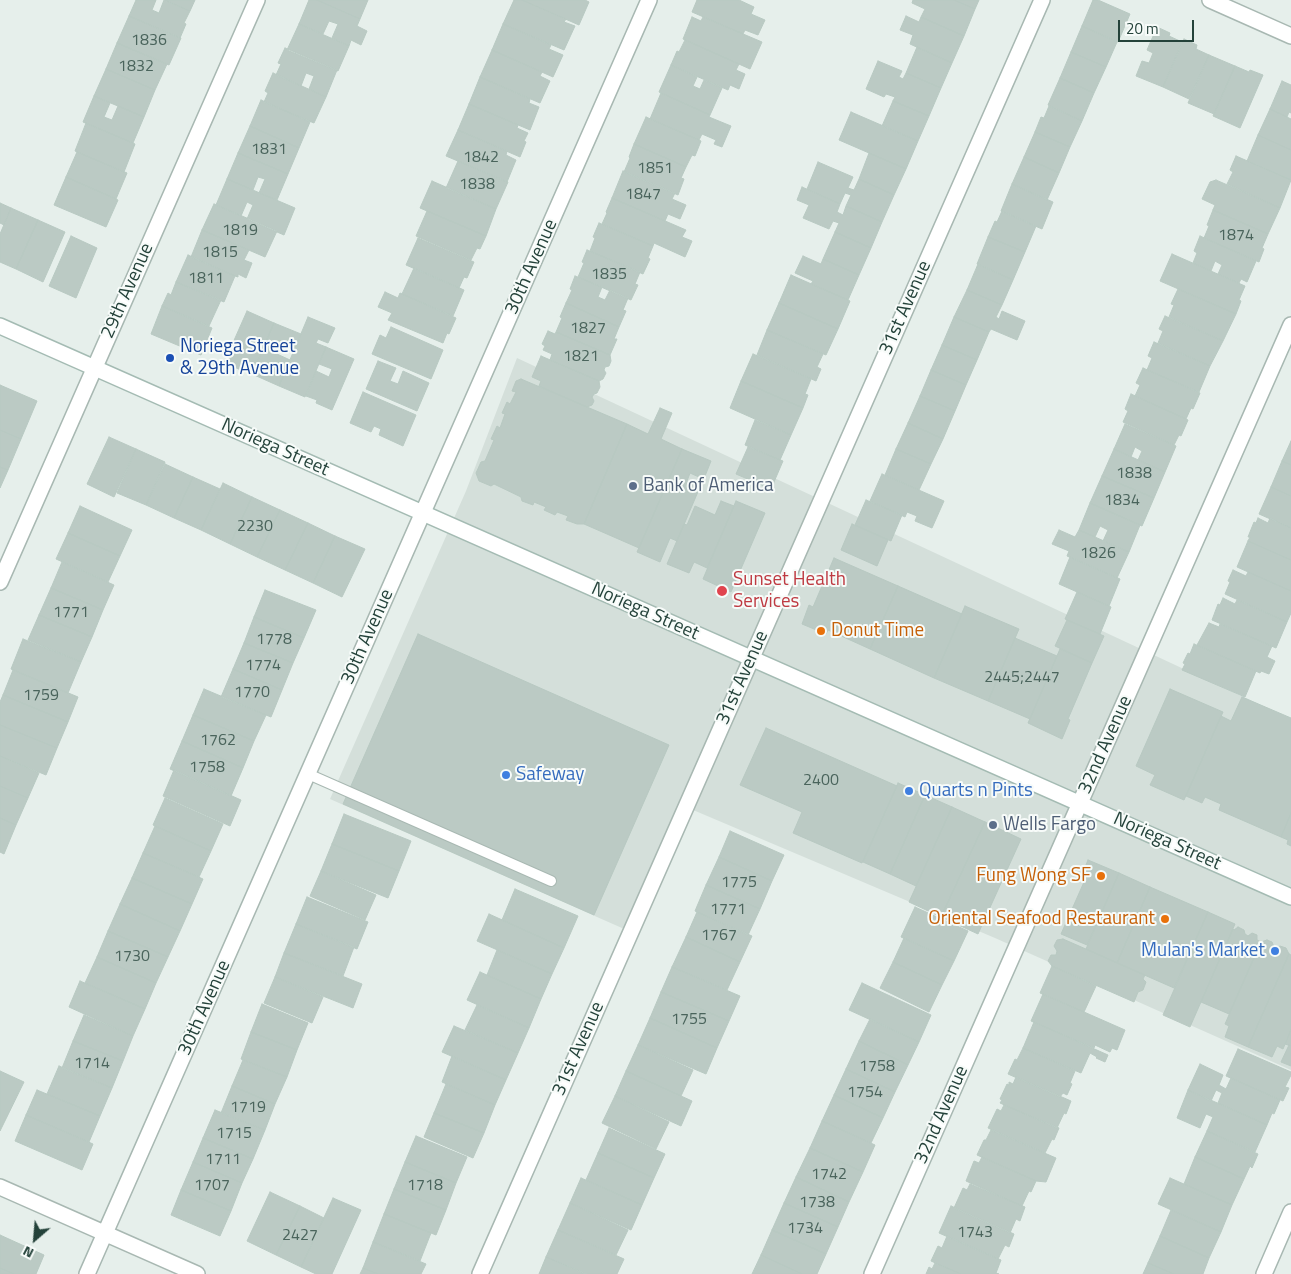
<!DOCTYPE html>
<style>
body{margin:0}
#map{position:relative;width:1291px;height:1274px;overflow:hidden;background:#e6efeb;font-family:"Titillium Web",sans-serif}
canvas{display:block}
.north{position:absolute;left:10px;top:1214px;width:50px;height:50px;-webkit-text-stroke:4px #f7fbf9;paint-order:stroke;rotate:207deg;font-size:14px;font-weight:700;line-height:20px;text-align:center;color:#24423a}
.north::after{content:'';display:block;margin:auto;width:18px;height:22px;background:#24423a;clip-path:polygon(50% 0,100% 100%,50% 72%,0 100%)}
.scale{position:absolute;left:1118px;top:20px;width:76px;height:22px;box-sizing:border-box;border:2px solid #24423a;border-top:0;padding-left:6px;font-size:15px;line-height:18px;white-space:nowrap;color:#24423a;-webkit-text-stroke:4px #f7fbf9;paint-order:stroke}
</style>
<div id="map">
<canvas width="1291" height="1274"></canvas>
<div class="north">N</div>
<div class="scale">20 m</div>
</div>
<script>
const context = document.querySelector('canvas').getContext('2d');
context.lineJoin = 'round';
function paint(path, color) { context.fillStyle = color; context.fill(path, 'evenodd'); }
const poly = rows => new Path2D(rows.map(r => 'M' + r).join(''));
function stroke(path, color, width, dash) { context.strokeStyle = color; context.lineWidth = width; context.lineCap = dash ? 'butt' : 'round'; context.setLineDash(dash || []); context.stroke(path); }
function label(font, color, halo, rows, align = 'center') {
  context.font = font + ' "Titillium Web",sans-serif'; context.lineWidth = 4; context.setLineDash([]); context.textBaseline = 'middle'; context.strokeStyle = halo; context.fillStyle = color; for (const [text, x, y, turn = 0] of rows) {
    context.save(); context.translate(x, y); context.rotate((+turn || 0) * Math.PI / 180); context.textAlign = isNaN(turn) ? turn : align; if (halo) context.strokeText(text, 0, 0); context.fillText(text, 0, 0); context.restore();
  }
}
paint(poly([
 [517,358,1291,719,1291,1070,995,938,686,807,631,932,330,799,466,491]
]), '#d4dfda');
const building = poly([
 [136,0,156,0,152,10,159,13,164,0,190,11,184,23,186,24,180,38,129,16,136,0],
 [165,0,195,0,190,11,165,0],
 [309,0,317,0,360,19,357,26,367,31,361,45,351,40,349,46,332,38,338,24,329,21,323,34,299,24,309,0],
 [317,0,368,0,360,19,317,0],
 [514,0,522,0,566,19,564,22,575,26,564,50,503,24,514,0],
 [522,0,585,0,589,2,579,25,522,0],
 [697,0,739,0,754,7,751,14,765,20,758,35,745,30,743,34,692,12,697,0],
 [913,0,954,0,975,9,964,36,921,17,925,9,912,3,913,0],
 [954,0,979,0,975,9,954,0],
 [1093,0,1098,0,1130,14,1118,42,1082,26,1093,0],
 [129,16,181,38,169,65,117,43,129,16],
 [906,16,919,22,921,17,964,36,952,63,910,44,913,35,900,30,906,16],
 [692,17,701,21,703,17,762,42,750,69,683,39,692,17],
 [299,24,349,46,338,71,287,50,299,24],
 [503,24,551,45,549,49,563,55,553,77,492,50,503,24],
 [1082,26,1117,42,1106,67,1071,52,1082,26],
 [1157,27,1170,33,1169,36,1182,42,1163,87,1136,76,1142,61,1149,63,1153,53,1147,50,1157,27],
 [1184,39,1197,45,1196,49,1209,55,1189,99,1163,87,1184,39],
 [685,40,739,64,736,70,745,74,739,89,730,85,728,90,671,65,677,51,679,52,685,40],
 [117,43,167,64,155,90,106,69,117,43],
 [917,47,952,63,941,88,906,73,917,47],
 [285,48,337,70,326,97,309,89,314,76,306,73,301,86,276,75,281,64,278,63,285,48],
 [492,50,542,72,540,76,550,81,540,103,480,77,492,50],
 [1071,52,1106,67,1094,93,1060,78,1071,52],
 [1209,55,1235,66,1214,114,1188,103,1209,55],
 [878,61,902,71,899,77,903,79,906,73,941,88,929,116,893,101,895,97,886,94,884,97,866,89,878,61],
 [671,65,697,77,693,86,700,89,704,80,722,88,710,115,659,92,671,65],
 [1235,66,1249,72,1250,70,1263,75,1240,128,1213,116,1235,66],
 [106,69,155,90,144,117,94,96,106,69],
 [273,73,326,97,314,123,264,102,268,93,265,91,273,73],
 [480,77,530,99,529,103,539,107,530,130,469,104,480,77],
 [1060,78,1094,93,1082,121,1048,105,1060,78],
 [1282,81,1291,85,1291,113,1289,112,1287,117,1270,109,1282,81],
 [661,93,710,115,709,117,731,126,722,147,714,144,716,140,702,134,699,140,650,119,661,93],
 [94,96,110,103,104,117,112,120,118,106,144,117,133,143,83,122,94,96],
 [261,100,310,122,299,148,250,126,261,100],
 [893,101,929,116,918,141,882,126,893,101],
 [469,104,518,125,517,128,528,133,524,141,526,142,520,157,458,130,469,104],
 [1049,106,1082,121,1070,147,1035,132,1041,117,1044,118,1049,106],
 [1270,109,1291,119,1291,150,1258,135,1270,109],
 [851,112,918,141,906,169,839,140,851,112],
 [646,117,701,141,695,156,692,155,686,167,634,144,646,117],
 [86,123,135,144,124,172,75,151,86,123],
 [250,126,299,148,288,174,238,153,250,126],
 [458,130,507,151,506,155,516,160,507,182,446,156,458,130],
 [1035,132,1070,147,1059,173,1024,157,1035,132],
 [1258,135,1291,150,1291,180,1247,161,1258,135],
 [634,144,686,167,681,178,684,179,678,195,624,172,630,158,629,157,634,144],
 [77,152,127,173,116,199,66,177,77,152],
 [238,153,288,174,277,200,259,193,265,179,258,177,253,190,227,179,238,153],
 [869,153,906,169,894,195,859,179,869,153],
 [1236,156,1291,180,1280,208,1227,184,1233,172,1230,170,1236,156],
 [1024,157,1059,173,1047,200,1012,184,1024,157],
 [458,161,508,182,496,209,446,188,458,161],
 [818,162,853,177,848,188,854,190,859,179,894,195,882,222,846,206,851,195,845,193,840,204,807,189,818,162],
 [623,171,675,193,672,199,686,205,680,219,668,214,665,221,612,198,623,171],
 [66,177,118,200,106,227,54,205,66,177],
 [227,179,295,208,284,235,247,219,253,205,247,202,241,216,216,205,227,179],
 [1216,180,1280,208,1268,234,1213,210,1215,205,1202,199,1210,182,1216,180],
 [432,181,496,209,486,236,420,208,432,181],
 [1012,184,1053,202,1042,229,1001,211,1012,184],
 [802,187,840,204,837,212,843,215,846,206,882,222,871,248,835,232,839,223,833,221,829,229,803,218,809,205,797,200,802,187],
 [612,198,686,230,682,237,692,241,685,257,654,243,653,246,602,224,607,213,606,212,612,198],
 [0,203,11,208,4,225,0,223,0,203],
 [214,204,277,231,265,257,202,230,214,204],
 [11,208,38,220,16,269,0,262,0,234,11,208],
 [1213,210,1268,234,1262,248,1264,249,1259,262,1204,238,1209,226,1207,225,1213,210],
 [427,211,486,236,480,249,477,248,471,260,416,236,427,211],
 [1002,211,1036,226,1025,252,988,237,995,221,997,222,1002,211],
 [38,220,65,232,43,282,16,269,38,220],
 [599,223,653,246,648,258,650,259,643,274,590,251,595,238,593,237,599,223],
 [202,230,249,250,244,260,252,263,246,278,238,274,238,277,235,276,191,257,202,230],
 [835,232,871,248,859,275,823,259,835,232],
 [71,236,97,248,76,298,49,286,71,236],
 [1200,236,1256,261,1247,282,1241,279,1239,283,1218,274,1222,265,1215,261,1211,271,1193,263,1197,253,1194,251,1200,236],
 [988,237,1025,252,1013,280,977,264,988,237],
 [418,238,474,262,467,278,464,277,459,288,406,265,418,238],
 [587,250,640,272,635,284,638,285,631,300,578,277,584,263,582,262,587,250],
 [1172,254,1245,286,1239,300,1241,301,1236,314,1160,281,1172,254],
 [188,255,235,276,224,302,176,282,188,255],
 [803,256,821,264,823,259,859,275,848,300,811,284,813,281,795,273,803,256],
 [978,264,1013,280,1002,305,967,290,978,264],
 [414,268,464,290,453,316,402,294,414,268],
 [791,275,850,301,838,329,779,303,791,275],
 [575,276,602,287,598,297,605,300,610,290,628,298,623,310,626,311,619,327,566,303,572,290,570,289,575,276],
 [176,282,221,300,209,326,162,306,168,293,171,295,176,282],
 [1178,289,1236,314,1223,341,1169,317,1174,305,1171,304,1178,289],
 [967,290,1002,305,996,317,999,319,1002,311,1025,321,1017,340,991,329,989,332,954,317,967,290],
 [385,292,398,298,400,293,456,318,449,334,447,333,443,343,388,320,392,313,378,307,385,292],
 [566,303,619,327,614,339,617,339,610,355,556,332,562,318,560,317,566,303],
 [779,303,838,329,826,355,767,330,779,303],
 [162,306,212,328,201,355,151,334,162,306],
 [247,311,274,323,253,372,242,367,241,370,224,363,247,311],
 [1165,316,1223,341,1210,366,1158,343,1163,331,1159,329,1165,316],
 [308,317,335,328,328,343,318,339,316,343,326,347,305,397,279,386,308,317],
 [954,317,989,332,977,360,942,345,954,317],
 [274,323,301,334,293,353,280,348,277,354,290,360,279,386,252,374,274,323],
 [391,327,443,350,431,379,372,354,380,335,386,338,391,327],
 [767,330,823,354,817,367,821,369,816,381,757,355,767,330],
 [548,331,555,334,556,332,610,355,611,361,609,366,605,367,604,370,606,373,603,379,599,381,550,360,552,354,543,350,545,346,542,344,548,331],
 [1154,342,1210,366,1199,392,1147,370,1152,358,1148,356,1154,342],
 [942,345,977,360,966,385,931,370,942,345],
 [326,347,354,359,332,410,316,403,317,400,306,396,316,371,329,377,332,369,319,364,326,347],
 [753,354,811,379,805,394,808,395,803,408,741,381,753,354],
 [541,356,599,381,600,387,597,393,594,394,592,397,594,401,592,405,587,407,539,386,541,381,532,377,541,356],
 [378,361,396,368,390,381,398,384,403,371,429,383,417,411,366,389,378,361],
 [1143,368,1200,393,1193,409,1191,408,1186,419,1135,396,1140,385,1136,383,1143,368],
 [931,370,966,385,955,411,920,396,931,370],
 [521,379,627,424,584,524,577,524,566,520,568,516,557,512,555,515,544,510,546,507,534,502,533,505,522,501,521,497,494,484,491,486,479,481,476,473,481,462,485,461,494,440,491,439,497,426,500,428,505,414,502,413,507,402,510,404,516,392,512,391,516,381,521,379],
 [741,381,803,408,791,435,730,408,741,381],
 [0,385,37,401,21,439,0,430,0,385],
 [363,392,416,415,403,446,379,435,381,429,374,426,371,432,350,423,363,392],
 [1131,394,1188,420,1181,436,1179,435,1174,445,1123,422,1128,411,1125,409,1131,394],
 [920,396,955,411,943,439,908,423,920,396],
 [660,408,672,413,661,439,682,449,639,548,584,524,627,424,648,434,660,408],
 [755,420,791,435,780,460,745,445,755,420],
 [908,423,943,439,931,464,896,449,908,423],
 [1125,424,1176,446,1165,472,1138,460,1142,451,1135,447,1131,457,1114,449,1125,424],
 [0,430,21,439,8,470,0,467,0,430],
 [109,437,136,449,114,497,87,484,109,437],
 [1291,441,1291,465,1282,461,1291,441],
 [748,447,783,461,771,489,736,474,748,447],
 [136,449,165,462,146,505,117,493,136,449],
 [682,449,711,461,705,476,701,474,699,477,690,473,687,481,700,487,677,541,670,538,660,562,637,552,682,449],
 [896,449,931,464,919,490,885,475,896,449],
 [1114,449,1165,472,1154,498,1102,476,1114,449],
 [1282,461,1291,465,1291,496,1271,487,1282,461],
 [165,464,193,477,174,518,146,505,165,464],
 [0,467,8,470,0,488,0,467],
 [882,474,944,501,932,528,915,521,917,516,907,512,905,517,870,501,882,474],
 [1102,476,1154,498,1142,526,1090,503,1102,476],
 [193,477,220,489,201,530,174,518,193,477],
 [223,483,252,497,230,544,201,530,223,483],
 [1271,487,1291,496,1291,528,1259,514,1271,487],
 [252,497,280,510,257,557,230,544,252,497],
 [866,500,902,515,891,541,855,525,866,500],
 [721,501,734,506,707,568,694,562,689,573,667,564,684,524,687,525,695,506,715,515,721,501],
 [736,501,765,513,731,592,703,579,736,501],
 [1090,503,1140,525,1129,552,1103,541,1108,530,1100,526,1095,537,1079,530,1090,503],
 [80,506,132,530,120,556,68,533,80,506],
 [280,510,308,523,285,570,257,557,280,510],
 [1258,518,1268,523,1270,518,1291,528,1291,560,1248,541,1250,537,1248,537,1254,522,1256,523,1258,518],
 [308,523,335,536,313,583,285,570,308,523],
 [852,524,888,540,877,566,841,550,852,524],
 [1059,530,1075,537,1079,530,1129,552,1117,578,1067,556,1069,551,1052,544,1059,530],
 [68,533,120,556,108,582,56,559,68,533],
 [335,536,365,549,342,597,313,583,335,536],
 [1248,541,1291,560,1291,591,1237,567,1248,541],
 [1070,557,1120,579,1109,606,1059,584,1070,557],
 [834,558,898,586,870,649,828,630,826,634,802,624,809,605,813,607,834,558],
 [62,562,114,585,103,610,51,588,62,562],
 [1233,570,1246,576,1248,572,1291,591,1291,613,1287,622,1225,594,1230,582,1228,581,1233,570],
 [898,586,962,614,934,678,870,649,898,586],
 [51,588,103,610,92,637,39,615,51,588],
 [265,590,316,610,304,638,254,617,265,590],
 [1077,592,1111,607,1100,634,1065,619,1077,592],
 [1223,598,1235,604,1237,600,1287,622,1276,648,1212,620,1218,604,1220,605,1223,598],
 [965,606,1019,629,988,701,934,678,965,606],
 [39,615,92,637,81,662,28,640,39,615],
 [254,617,304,638,293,663,244,643,254,617],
 [1067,620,1104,636,1092,663,1055,646,1067,620],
 [1209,623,1219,627,1220,624,1272,646,1267,657,1275,661,1269,674,1261,671,1260,673,1197,645,1209,623],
 [418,634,669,745,594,915,343,804,418,634],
 [1015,638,1057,656,1030,719,988,701,1015,638],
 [23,639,81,662,68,693,11,669,23,639],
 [244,643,293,663,282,690,233,669,244,643],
 [1194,644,1256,671,1245,697,1182,670,1185,664,1183,663,1188,653,1190,654,1194,644],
 [1060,649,1092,663,1068,719,1070,720,1062,739,1028,723,1060,649],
 [233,669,282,690,271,717,221,697,233,669],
 [13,670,78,697,68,722,3,695,13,670],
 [204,689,266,715,254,741,193,715,204,689],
 [1170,689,1223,712,1184,800,1150,785,1155,775,1136,766,1170,689],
 [3,695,68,722,57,748,0,725,0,702,3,695],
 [1242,697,1291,718,1291,813,1281,837,1219,810,1221,804,1205,797,1202,803,1186,796,1221,716,1231,721,1242,697],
 [193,715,254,741,243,768,182,741,193,715],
 [0,725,57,748,46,775,0,756,0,725],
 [766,728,897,786,862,863,793,833,802,812,740,785,766,728],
 [182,741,243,768,231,796,170,769,182,741],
 [0,756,39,773,28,798,0,786,0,756],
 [174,770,241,800,230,826,163,796,174,770],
 [898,783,925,795,890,874,863,862,898,783],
 [0,786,28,798,16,825,0,818,0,786],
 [925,795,952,807,916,886,890,874,925,795],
 [165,798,223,824,211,851,153,825,165,798],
 [952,807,985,822,941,917,909,902,952,807],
 [1291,813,1291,846,1287,844,1288,840,1281,837,1291,813],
 [344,814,411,841,399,871,332,844,344,814],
 [0,818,16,825,4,854,0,852,0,818],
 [985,822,1021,839,978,934,941,917,985,822],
 [155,826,211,851,199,877,143,853,155,826],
 [730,831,784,855,772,881,719,857,730,831],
 [332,844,399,871,388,898,321,871,332,844],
 [143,853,203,879,192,904,132,878,143,853],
 [719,857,772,881,760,909,706,885,719,857],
 [1088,860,1119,873,1087,945,1061,934,1088,873,1084,870,1088,860],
 [321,871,376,895,365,920,310,896,321,871],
 [1119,873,1150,887,1117,963,1086,949,1119,873],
 [132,878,192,904,180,931,120,904,132,878],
 [706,885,760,909,748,935,695,911,706,885],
 [1150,887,1208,912,1174,988,1117,963,1150,887],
 [515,889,578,916,564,948,502,920,515,889],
 [307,897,368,922,357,949,296,924,307,897],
 [120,904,180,931,168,957,108,931,120,904],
 [915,907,968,931,954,961,901,937,915,907],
 [697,912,752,936,740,962,686,937,697,912],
 [1208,912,1235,924,1190,1027,1163,1015,1208,912],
 [489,914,564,948,552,974,477,941,489,914],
 [296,924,354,947,343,976,284,953,296,924],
 [1238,927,1244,930,1245,934,1248,936,1252,933,1257,935,1257,940,1261,942,1229,1014,1201,1002,1233,929,1234,930,1238,927],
 [108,931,168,957,156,983,97,957,108,931],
 [686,937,740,962,727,990,672,967,686,937],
 [904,938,954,961,942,985,893,962,904,938],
 [1063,939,1145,975,1143,979,1146,982,1143,990,1138,992,1134,1002,1052,966,1048,961,1051,955,1056,955,1057,951,1054,946,1057,940,1063,939],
 [1267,940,1272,942,1274,947,1276,948,1280,946,1286,948,1289,954,1248,1047,1225,1037,1229,1026,1225,1024,1261,942,1267,940],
 [497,950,552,974,541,999,487,975,497,950],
 [284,953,362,984,353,1008,275,977,284,953],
 [1289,954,1291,955,1291,1030,1283,1049,1277,1046,1272,1057,1248,1047,1289,954],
 [97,957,156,983,145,1009,85,983,97,957],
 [893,962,942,985,929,1012,880,988,893,962],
 [1052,966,1096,986,1084,1012,1040,993,1052,966],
 [672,967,740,996,729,1021,661,992,672,967],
 [480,972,541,999,529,1028,467,1000,480,972],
 [275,977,323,997,312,1023,264,1003,275,977],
 [80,981,145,1009,133,1036,69,1007,80,981],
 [862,983,931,1015,919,1042,849,1010,862,983],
 [661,992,729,1021,717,1048,650,1018,661,992],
 [1043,994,1125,1030,1117,1050,1112,1048,1110,1052,1095,1045,1094,1048,1031,1021,1043,994],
 [262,1004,308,1023,297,1050,251,1032,262,1004],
 [477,1005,529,1028,518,1053,465,1030,477,1005],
 [84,1015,133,1036,123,1061,73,1041,84,1015],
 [650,1018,717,1048,706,1074,638,1045,650,1018],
 [870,1019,919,1042,908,1065,859,1041,870,1019],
 [1034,1022,1108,1055,1105,1062,1096,1058,1097,1057,1090,1053,1081,1073,1023,1048,1034,1022],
 [454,1026,518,1053,506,1080,442,1052,454,1026],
 [1291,1030,1291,1046,1285,1044,1291,1030],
 [251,1032,297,1050,287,1077,241,1059,251,1032],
 [73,1041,123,1061,112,1088,62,1068,73,1041],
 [859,1041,908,1065,895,1092,846,1069,859,1041],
 [638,1045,693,1070,681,1096,626,1071,638,1045],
 [1289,1045,1291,1046,1291,1066,1281,1062,1289,1045],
 [1023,1048,1075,1071,1070,1083,1072,1084,1067,1095,1063,1093,1060,1097,1008,1074,1015,1059,1017,1060,1023,1048],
 [1238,1049,1291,1072,1291,1075,1285,1087,1289,1088,1283,1101,1226,1076,1238,1049],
 [452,1056,506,1080,495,1105,442,1082,452,1056],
 [243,1060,287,1077,275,1104,232,1086,243,1060],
 [1200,1064,1223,1075,1219,1085,1226,1089,1231,1078,1280,1100,1274,1114,1272,1113,1267,1125,1218,1103,1222,1093,1216,1090,1211,1101,1188,1090,1200,1064],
 [59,1066,112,1088,100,1116,47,1094,59,1066],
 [846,1069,895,1092,883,1118,834,1095,846,1069],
 [0,1071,24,1082,0,1131,0,1071],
 [626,1071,692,1101,681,1126,615,1096,626,1071],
 [1016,1077,1071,1101,1066,1114,1064,1113,1057,1128,1000,1103,1002,1100,1000,1099,1007,1084,1009,1085,1009,1082,1013,1084,1016,1077],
 [446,1084,495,1105,484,1133,434,1113,446,1084],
 [232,1086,275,1104,265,1130,221,1113,232,1086],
 [37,1090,100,1116,89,1142,26,1115,37,1090],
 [1188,1090,1267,1125,1255,1152,1207,1131,1213,1117,1206,1114,1200,1128,1177,1118,1188,1090],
 [834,1095,883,1118,871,1143,822,1121,834,1095],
 [615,1096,669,1122,656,1149,602,1123,615,1096],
 [1004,1105,1059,1128,1054,1140,1052,1139,1045,1153,988,1128,997,1109,1001,1111,1004,1105],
 [215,1110,265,1130,253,1159,203,1138,215,1110],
 [434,1113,484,1133,473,1158,424,1137,434,1113],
 [26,1115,93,1144,82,1170,15,1141,26,1115],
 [822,1121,875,1145,863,1172,810,1148,822,1121],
 [609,1128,665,1154,654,1178,598,1153,609,1128],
 [991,1130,1056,1158,1046,1182,1036,1181,977,1155,984,1140,986,1140,991,1130],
 [1207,1131,1258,1154,1252,1168,1250,1166,1244,1179,1195,1157,1207,1131],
 [416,1136,467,1157,456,1183,405,1162,416,1136],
 [203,1138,253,1159,242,1183,193,1162,203,1138],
 [810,1148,863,1172,849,1202,796,1177,810,1148],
 [598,1153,654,1178,642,1205,586,1180,598,1153],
 [982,1157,1036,1181,1031,1192,1029,1191,1022,1206,966,1181,974,1161,979,1163,982,1157],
 [1195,1157,1244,1179,1232,1205,1184,1184,1195,1157],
 [193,1162,242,1183,231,1211,181,1190,193,1162],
 [405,1162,456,1183,446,1210,394,1189,405,1162],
 [796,1177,849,1202,838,1227,784,1203,796,1177],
 [581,1178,642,1205,631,1230,570,1203,581,1178],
 [1170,1178,1232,1205,1221,1232,1158,1204,1170,1178],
 [970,1184,1025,1207,1020,1221,1016,1219,1010,1233,954,1208,963,1188,967,1190,970,1184],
 [394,1189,446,1210,436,1235,384,1214,394,1189],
 [181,1190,231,1211,220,1236,171,1215,181,1190],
 [270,1192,300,1206,276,1255,247,1241,270,1192],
 [333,1198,361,1210,332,1274,316,1274,301,1267,333,1198],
 [570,1203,628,1230,616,1255,558,1230,570,1203],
 [784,1203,838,1227,826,1254,772,1230,784,1203],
 [300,1206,324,1218,301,1267,276,1255,300,1206],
 [951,1206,1014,1234,1009,1247,1005,1245,998,1259,939,1233,951,1206],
 [1171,1210,1221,1232,1209,1258,1160,1236,1171,1210],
 [384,1214,431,1233,420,1261,373,1242,384,1214],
 [558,1230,624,1259,617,1274,587,1274,546,1257,558,1230],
 [772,1230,826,1254,817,1274,802,1274,761,1255,772,1230],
 [0,1235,44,1255,36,1274,14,1274,0,1268,0,1235],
 [947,1236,1001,1260,996,1273,999,1274,961,1274,931,1261,938,1246,942,1248,947,1236],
 [1160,1236,1209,1258,1203,1274,1174,1274,1148,1263,1160,1236],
 [373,1242,426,1264,421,1274,378,1274,363,1268,373,1242],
 [761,1255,802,1274,752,1274,761,1255],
 [546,1257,585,1274,539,1274,546,1257],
 [935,1263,961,1274,926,1274,929,1267,932,1269,935,1263],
 [1148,1263,1174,1274,1143,1274,1148,1263],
 [0,1268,14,1274,0,1274,0,1268],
 [363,1268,378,1274,360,1274,363,1268]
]);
paint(building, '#bbcac4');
stroke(building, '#b8c9c2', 1);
const lane = poly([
 [308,774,551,881]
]);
const street = poly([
 [1210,0,1291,36],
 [0,582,257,0],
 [0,1187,197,1274],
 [87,1274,649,0],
 [480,1274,1042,0],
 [872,1274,1291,325],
 [1264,1274,1291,1212]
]);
const secondary = poly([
 [0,326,1291,897]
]);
stroke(lane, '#a8b8b2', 12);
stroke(street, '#a8b8b2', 18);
stroke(secondary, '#a4bbb3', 18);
stroke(lane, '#fff', 10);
stroke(street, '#fff', 15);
stroke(secondary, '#fff', 15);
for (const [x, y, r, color] of [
 [170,358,5,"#1a4fb4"],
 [633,486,5,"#5c6f8a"],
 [722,591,6,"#e0444e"],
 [821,631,5,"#e8710a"],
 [506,775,5,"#3f7fe0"],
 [909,791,5,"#3f7fe0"],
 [993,825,5,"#5c6f8a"],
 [1101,876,5,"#e8710a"],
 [1165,919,5,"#e8710a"],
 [1275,951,5,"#3f7fe0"]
]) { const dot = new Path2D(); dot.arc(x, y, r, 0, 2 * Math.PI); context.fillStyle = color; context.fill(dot); stroke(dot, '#f7fbf9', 2); }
label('16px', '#4a645c', null, [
 ["1836",149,41],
 ["1832",136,67],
 ["1831",269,150],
 ["1842",481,158],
 ["1851",655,169],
 ["1838",477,185],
 ["1847",643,195],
 ["1819",240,231],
 ["1874",1236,236],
 ["1815",220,253],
 ["1835",609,275],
 ["1811",206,279],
 ["1827",588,329],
 ["1821",581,357],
 ["1838",1134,474],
 ["1834",1122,501],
 ["2230",255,527],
 ["1826",1098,554],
 ["1771",71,613],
 ["1778",274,640],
 ["1774",263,666],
 ["2445;2447",1022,678],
 ["1770",252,693],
 ["1759",41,696],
 ["1762",218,741],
 ["1758",207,768],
 ["2400",821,781],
 ["1775",739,883],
 ["1771",728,910],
 ["1767",719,936],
 ["1730",132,957],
 ["1755",689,1020],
 ["1714",92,1064],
 ["1758",877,1067],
 ["1754",865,1093],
 ["1719",248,1108],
 ["1715",234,1134],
 ["1711",223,1160],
 ["1742",829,1175],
 ["1707",212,1186],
 ["1718",425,1186],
 ["1738",817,1203],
 ["1734",805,1229],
 ["1743",975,1233],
 ["2427",300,1236]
]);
label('19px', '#24423a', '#f7fbf9', [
 ["30th Avenue",532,267,-66],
 ["29th Avenue",128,291,-66],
 ["31st Avenue",906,308,-66],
 ["Noriega Street",275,448,24],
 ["Noriega Street",645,612,24],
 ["30th Avenue",368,637,-66],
 ["31st Avenue",743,678,-66],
 ["32nd Avenue",1106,745,-66],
 ["Noriega Street",1167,842,24],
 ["30th Avenue",205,1008,-66],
 ["31st Avenue",579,1049,-66],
 ["32nd Avenue",942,1115,-66]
]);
label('19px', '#164399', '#f7fbf9', [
 ["Noriega Street",180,347],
 ["& 29th Avenue",180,369]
], 'left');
label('19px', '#4e5e75', '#f7fbf9', [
 ["Bank of America",643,486],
 ["Wells Fargo",1003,825]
], 'left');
label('19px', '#be3a42', '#f7fbf9', [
 ["Sunset Health",733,580],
 ["Services",733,602]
], 'left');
label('19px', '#c56008', '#f7fbf9', [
 ["Donut Time",831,631,"left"],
 ["Fung Wong SF",1091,876],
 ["Oriental Seafood Restaurant",1155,919]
], 'right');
label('19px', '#366cbe', '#f7fbf9', [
 ["Safeway",516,775],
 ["Quarts n Pints",919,791],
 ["Mulan's Market",1265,951,"right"]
], 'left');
</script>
